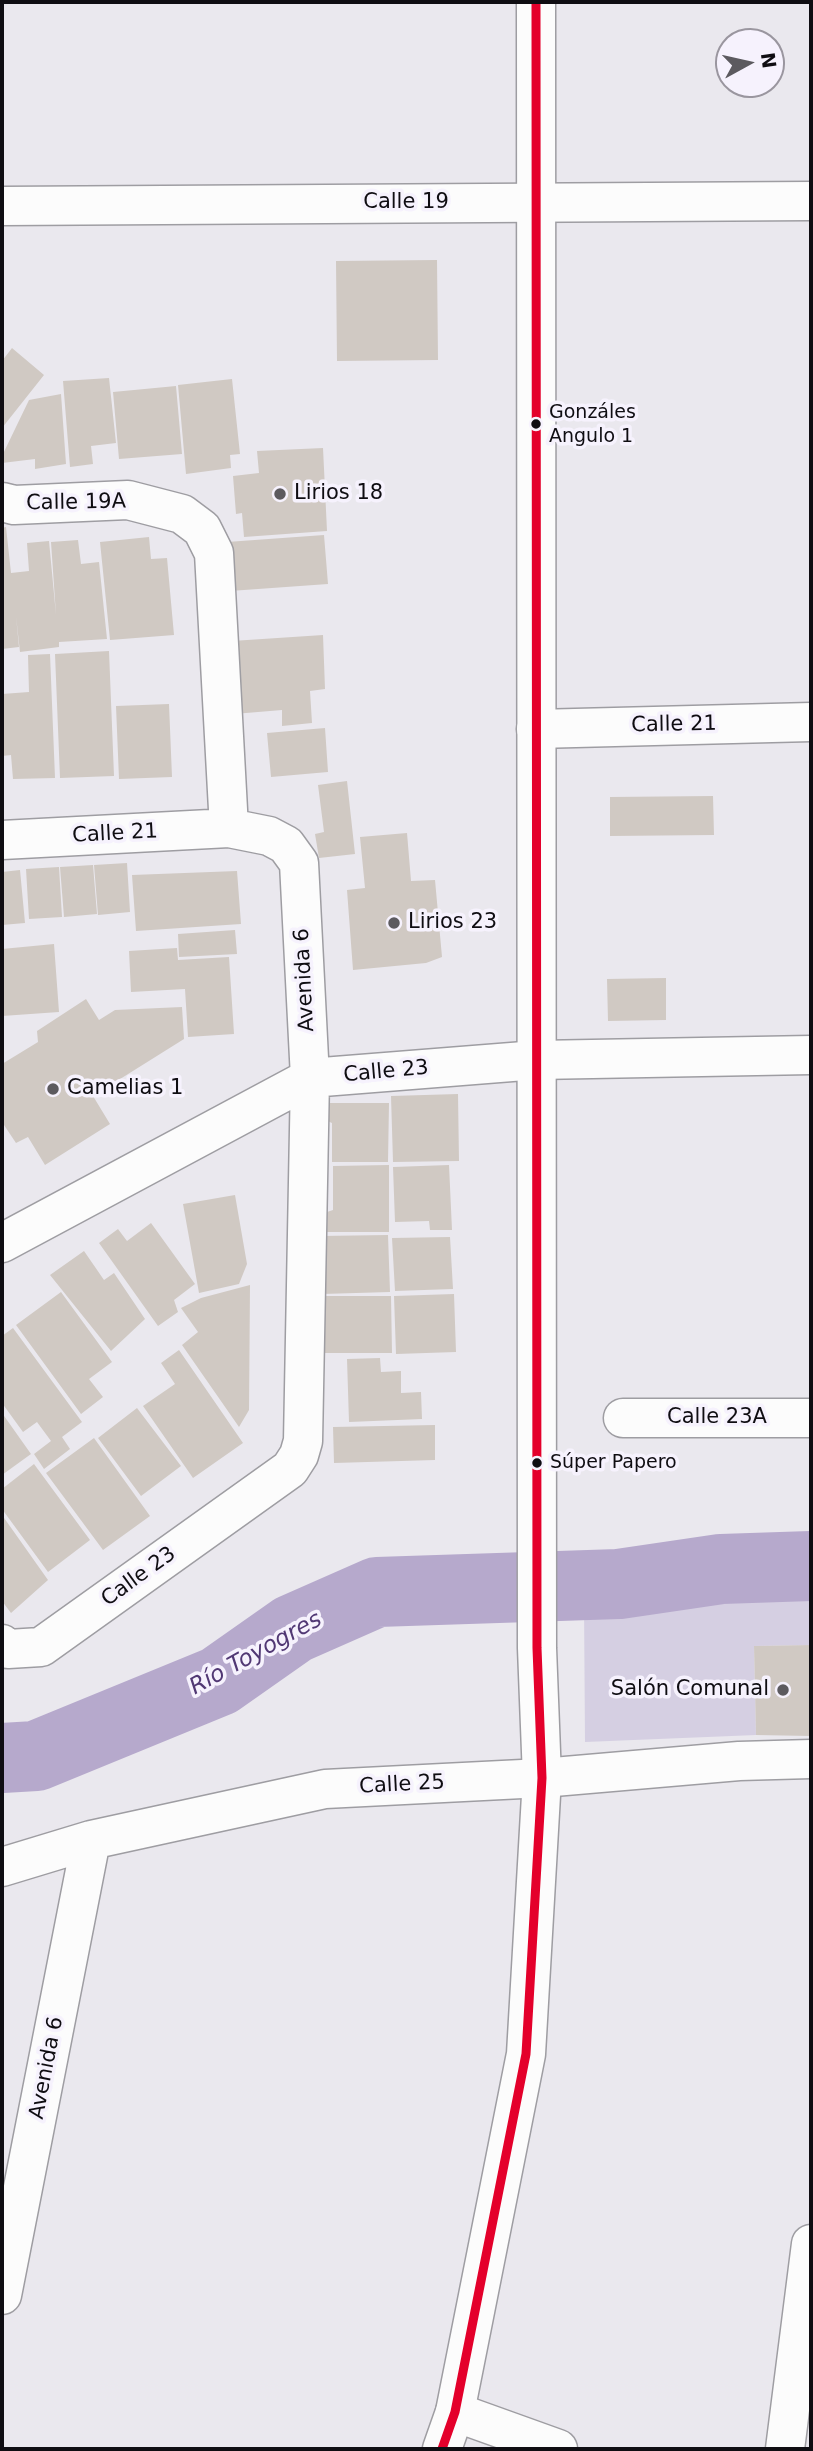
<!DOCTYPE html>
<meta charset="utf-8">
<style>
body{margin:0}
#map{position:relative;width:813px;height:2451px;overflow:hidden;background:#eae8ee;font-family:"DejaVu Sans",sans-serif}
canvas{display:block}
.frame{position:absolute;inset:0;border:4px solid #0f0d12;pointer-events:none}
.north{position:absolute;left:715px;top:28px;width:70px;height:70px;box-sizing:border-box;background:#f6f2fd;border:2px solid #9a969f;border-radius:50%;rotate:82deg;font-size:19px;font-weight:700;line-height:28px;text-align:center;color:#0f0d12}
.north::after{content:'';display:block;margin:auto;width:24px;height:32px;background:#5c5a5f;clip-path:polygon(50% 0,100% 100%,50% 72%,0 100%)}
</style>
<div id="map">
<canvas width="813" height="2451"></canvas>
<div class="frame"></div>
<div class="north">N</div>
</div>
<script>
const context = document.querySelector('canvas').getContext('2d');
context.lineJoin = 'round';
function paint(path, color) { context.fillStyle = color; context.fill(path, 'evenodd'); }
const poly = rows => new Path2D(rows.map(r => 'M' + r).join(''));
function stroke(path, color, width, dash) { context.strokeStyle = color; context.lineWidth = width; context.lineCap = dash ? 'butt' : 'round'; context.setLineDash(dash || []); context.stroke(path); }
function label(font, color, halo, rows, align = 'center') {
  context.font = font + ' "DejaVu Sans",sans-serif'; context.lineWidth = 7; context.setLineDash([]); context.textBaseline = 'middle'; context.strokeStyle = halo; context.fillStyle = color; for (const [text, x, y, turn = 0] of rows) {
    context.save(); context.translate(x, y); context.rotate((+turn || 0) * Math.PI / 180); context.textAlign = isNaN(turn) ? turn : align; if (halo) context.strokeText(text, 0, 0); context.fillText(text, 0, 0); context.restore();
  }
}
paint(poly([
 [811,1591,811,1645,754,1646,756,1735,585,1742,584,1602]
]), '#d5cfe2');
stroke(poly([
 [2,1758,36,1756,219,1681,293,1629,377,1592,619,1584,721,1569,811,1566]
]), '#b6a9cc', 70);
paint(poly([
 [437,260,438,360,337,361,336,261],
 [12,348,44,375,2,428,2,361],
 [109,378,116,443,91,446,93,464,70,467,63,381],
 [232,379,240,454,230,455,231,468,186,474,178,385],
 [176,386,182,454,119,459,113,392],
 [61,394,66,464,35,469,35,459,2,463,2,456,29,400],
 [323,448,327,531,244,537,242,513,236,514,233,476,259,473,257,451],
 [6,527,11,573,29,571,27,543,49,541,56,615,51,542,78,540,81,564,99,562,107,639,59,642,59,647,20,652,16,616,19,647,2,649,2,528],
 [324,535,328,584,230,591,227,542],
 [149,537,151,559,167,558,174,635,110,640,100,542],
 [323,635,325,689,310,691,312,723,282,726,282,710,234,714,232,641],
 [109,651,114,776,60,778,55,654],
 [50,654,55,778,13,779,11,755,2,756,2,694,29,692,28,655],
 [169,704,172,777,119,779,116,706],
 [325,728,328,772,271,777,267,733],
 [347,781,355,854,319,858,315,834,324,832,318,785],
 [713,796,714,835,610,836,610,797],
 [407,833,411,881,435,880,442,957,426,963,353,970,347,890,365,888,360,837],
 [127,863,130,912,98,915,94,865],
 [93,865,97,914,64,917,60,867],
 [59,867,62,917,29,919,26,869],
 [20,870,25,923,2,925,2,872],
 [237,871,241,924,136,931,132,875],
 [235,930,237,954,179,957,178,934],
 [54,944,59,1012,2,1016,2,949],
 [177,948,178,960,229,957,234,1034,188,1037,185,989,131,992,129,951],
 [666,978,666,1020,608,1021,607,979],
 [86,999,99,1020,115,1010,182,1007,184,1039,93,1096,110,1124,45,1165,28,1137,16,1143,2,1122,2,1082,4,1080,2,1064,38,1042,37,1031],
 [458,1094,459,1161,393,1162,391,1096],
 [325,1103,389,1103,388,1162,332,1162,332,1123,325,1120],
 [389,1165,389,1232,327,1232,327,1212,333,1210,333,1166],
 [449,1165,452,1230,430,1230,429,1221,395,1222,393,1167],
 [235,1195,247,1264,239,1284,199,1293,183,1204],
 [151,1223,195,1284,174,1300,178,1312,158,1326,99,1243,118,1229,127,1241],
 [388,1235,390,1292,322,1294,320,1236],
 [450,1237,453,1289,395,1291,392,1238],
 [84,1251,104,1280,114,1273,145,1319,111,1351,50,1275],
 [250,1285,249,1410,239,1427,182,1345,198,1332,181,1308,201,1298],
 [61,1292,112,1362,89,1379,103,1397,81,1414,16,1325],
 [454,1294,456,1352,396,1354,394,1296],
 [321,1296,391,1296,392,1353,321,1353],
 [13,1328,82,1422,62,1437,70,1449,44,1469,34,1454,51,1441,37,1422,23,1432,2,1403,2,1336],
 [179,1350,243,1443,193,1478,143,1406,175,1384,161,1363],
 [380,1358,381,1372,401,1371,401,1393,421,1392,422,1419,349,1422,347,1359],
 [137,1408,181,1466,141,1496,98,1438],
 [2,1413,31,1454,2,1475],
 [435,1425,435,1460,334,1463,333,1427],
 [94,1438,150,1516,103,1550,46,1473],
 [34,1464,90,1540,48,1572,2,1509,2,1489],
 [2,1515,48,1580,11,1613,2,1601],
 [811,1645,811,1736,756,1735,754,1646]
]), '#d0c9c3');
const minor = poly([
 [2,206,811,201],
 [2,502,14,505,128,500,182,514,202,529,214,553,229,828,269,836,286,845,299,863,310,1078,303,1441,299,1455,290,1469,41,1647,8,1649,2,1644],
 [536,729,811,722],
 [2,840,229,828],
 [2,1243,310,1078,537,1060,811,1055],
 [623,1418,811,1418],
 [2,1867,91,1840,325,1789,542,1778,739,1761,811,1759],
 [2,2295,91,1840],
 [455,2412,558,2449],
 [785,2449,811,2244]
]);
const major = poly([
 [442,2449,455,2412,526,2054,542,1778,537,1648,536,2]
]);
stroke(minor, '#9e9da2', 41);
stroke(major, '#9e9da2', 41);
stroke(minor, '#fcfcfc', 38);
stroke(major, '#fcfcfc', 38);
stroke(poly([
 [442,2449,455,2412,526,2054,542,1778,537,1648,536,2]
]), '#e4002b', 9);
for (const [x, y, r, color] of [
 [536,424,6,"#0f0d12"],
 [280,494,7,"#5c5a5f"],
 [394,923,7,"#5c5a5f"],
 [53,1089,7,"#5c5a5f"],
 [537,1463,6,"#0f0d12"],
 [783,1690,7,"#5c5a5f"]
]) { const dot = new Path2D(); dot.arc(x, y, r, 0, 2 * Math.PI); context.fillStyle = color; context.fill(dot); stroke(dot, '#f6f2fd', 2.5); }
label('19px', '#0f0d12', '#f6f2fd', [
 ["Gonzáles",549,413],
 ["Angulo 1",549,437],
 ["Súper Papero",550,1463]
], 'left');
label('21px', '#0f0d12', '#f6f2fd', [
 ["Calle 19",406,203],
 ["Calle 19A",76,503,-1],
 ["Calle 21",674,725,-1],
 ["Calle 21",115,834,-3],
 ["Avenida 6",305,980,-93],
 ["Calle 23",386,1072,-5],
 ["Calle 23A",717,1418],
 ["Calle 23",139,1577,-36],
 ["Calle 25",402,1785,-3],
 ["Avenida 6",47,2068,-79]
]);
label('21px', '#0f0d12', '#f6f2fd', [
 ["Lirios 18",294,494],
 ["Lirios 23",408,923],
 ["Camelias 1",67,1089],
 ["Salón Comunal",769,1690,"right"]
], 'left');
label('italic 23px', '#513874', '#f6f2fd', [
 ["Río Toyogres",256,1654,-29]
]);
</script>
